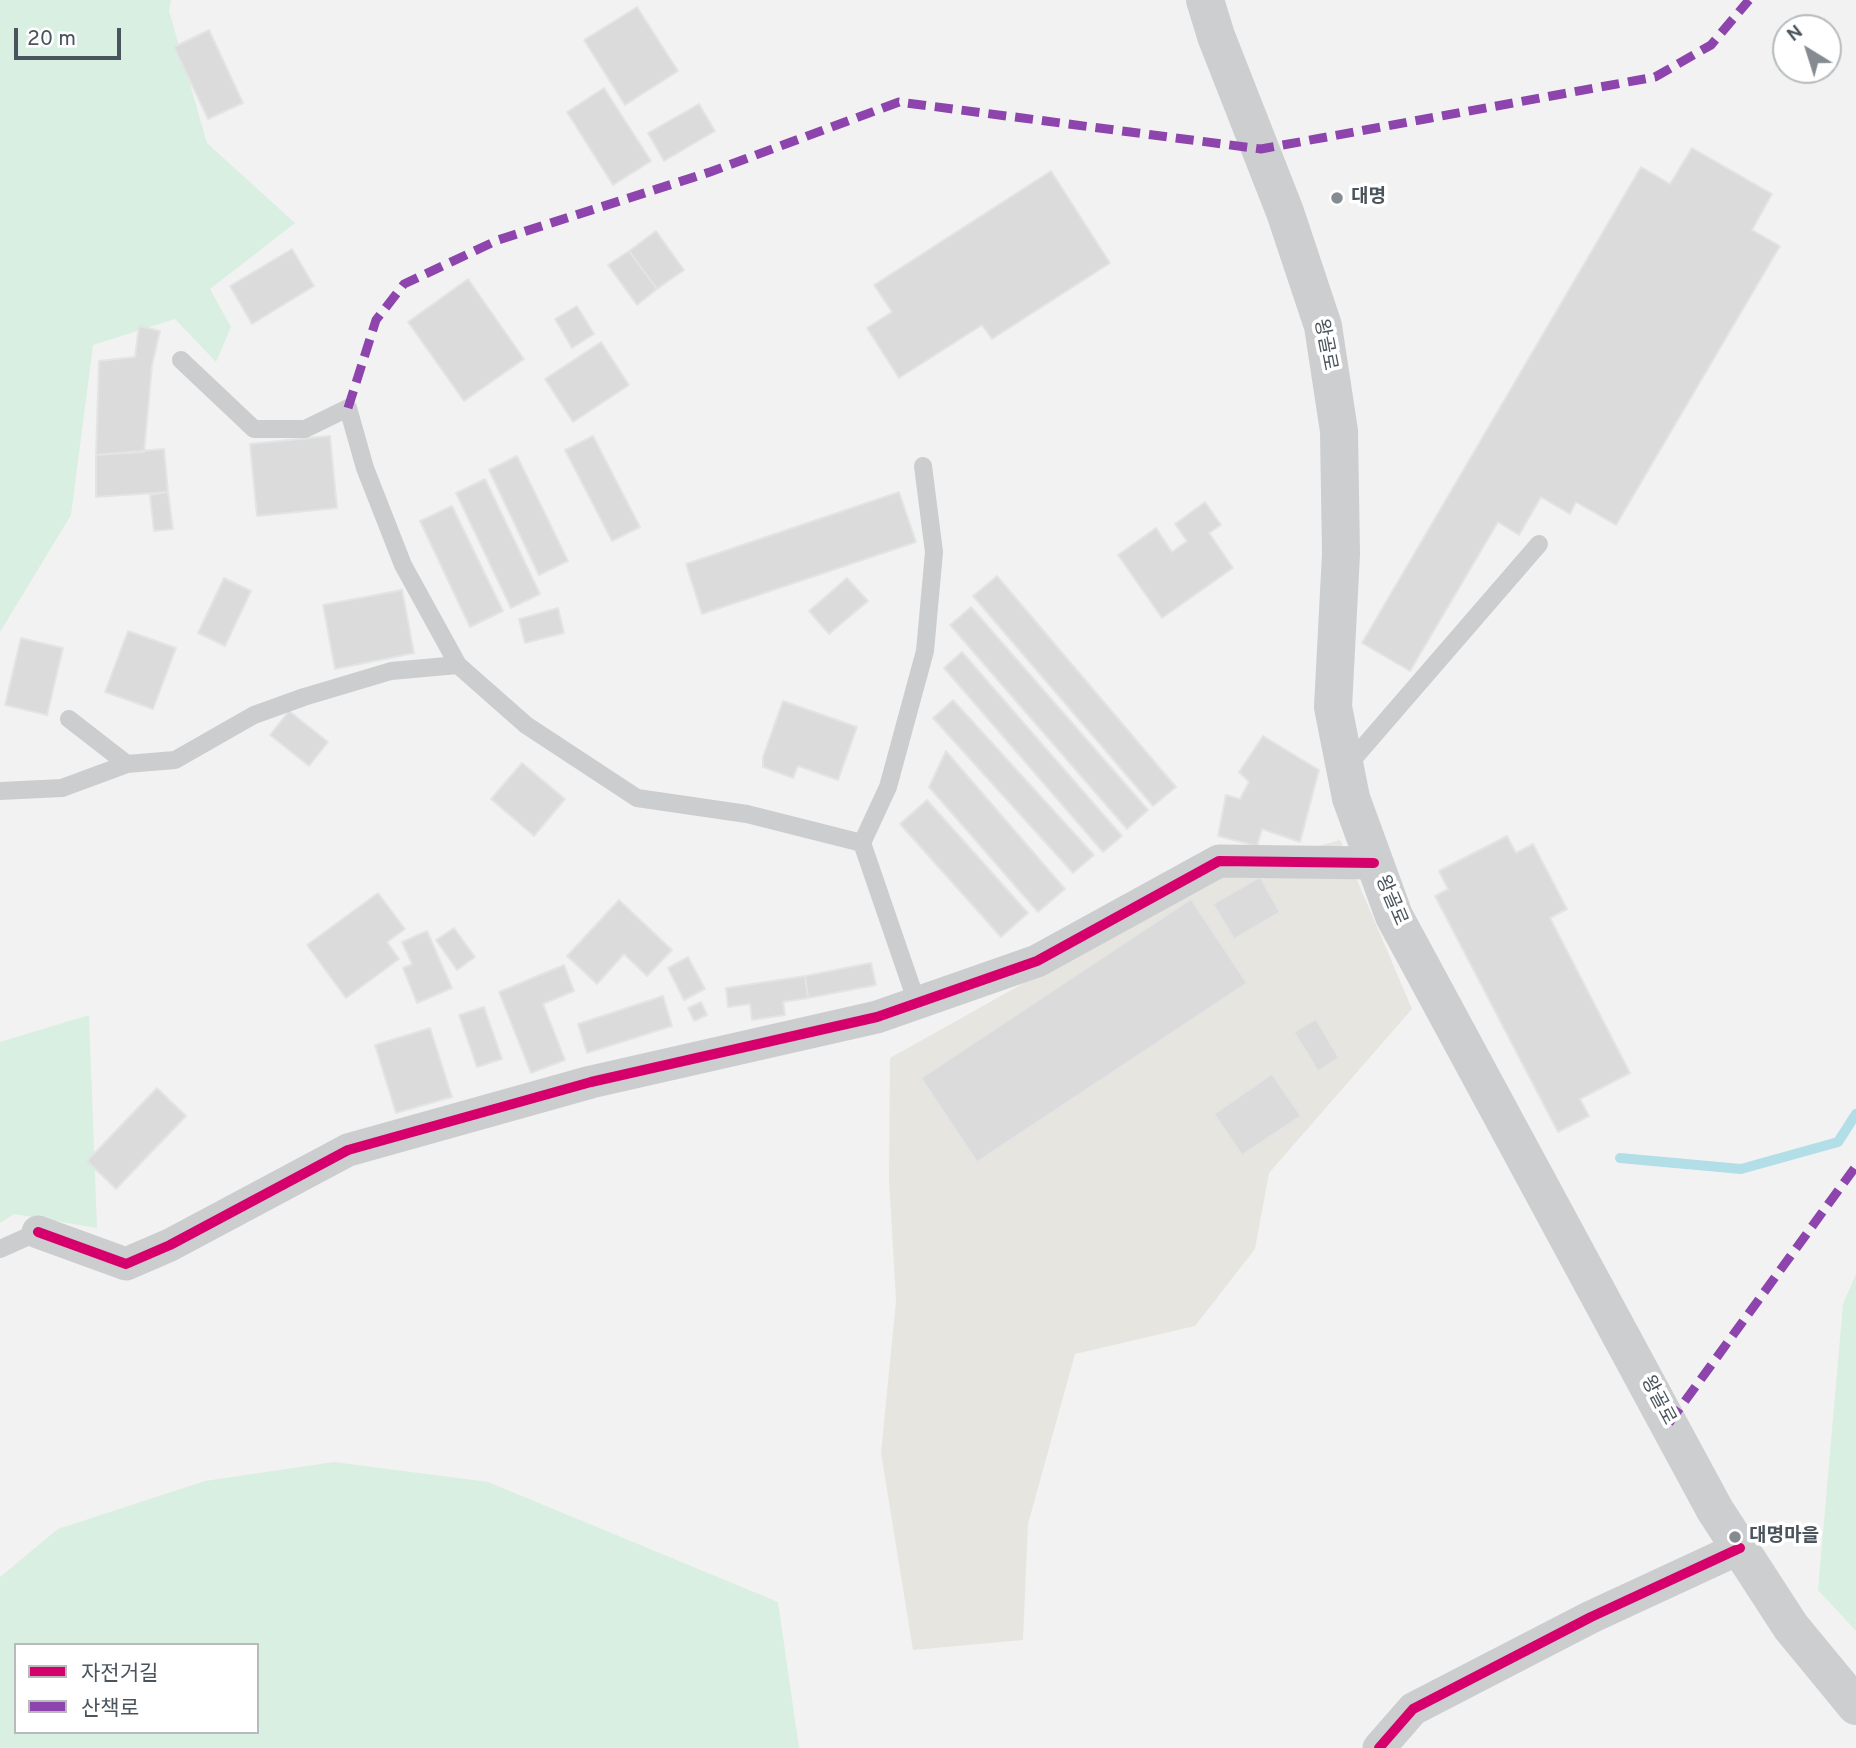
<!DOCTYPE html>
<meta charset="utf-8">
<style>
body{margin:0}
#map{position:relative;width:1856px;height:1748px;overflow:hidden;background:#f2f2f2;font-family:Overpass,"Noto Sans KR",sans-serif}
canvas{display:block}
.legend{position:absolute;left:14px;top:1643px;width:245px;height:91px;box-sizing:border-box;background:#fff;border:2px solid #b7bbbe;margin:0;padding:9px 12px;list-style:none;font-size:21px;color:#4a545d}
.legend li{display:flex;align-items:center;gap:14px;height:35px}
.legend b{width:35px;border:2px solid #b7bbbe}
.north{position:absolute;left:1772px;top:14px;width:70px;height:70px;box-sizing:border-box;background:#fff;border:2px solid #b7bbbe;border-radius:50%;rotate:322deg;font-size:19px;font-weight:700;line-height:28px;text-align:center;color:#4a545d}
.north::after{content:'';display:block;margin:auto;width:24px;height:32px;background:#858b91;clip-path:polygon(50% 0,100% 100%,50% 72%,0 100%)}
.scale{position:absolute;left:14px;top:28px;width:107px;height:32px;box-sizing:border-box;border:4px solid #4a545d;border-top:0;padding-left:9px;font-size:21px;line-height:24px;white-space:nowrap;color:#4a545d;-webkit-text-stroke:5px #fff;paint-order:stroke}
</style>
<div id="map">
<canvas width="1856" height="1748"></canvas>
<ul class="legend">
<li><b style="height:9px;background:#d6006c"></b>자전거길</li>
<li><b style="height:9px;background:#8e44ad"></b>산책로</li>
</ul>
<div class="north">N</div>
<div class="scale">20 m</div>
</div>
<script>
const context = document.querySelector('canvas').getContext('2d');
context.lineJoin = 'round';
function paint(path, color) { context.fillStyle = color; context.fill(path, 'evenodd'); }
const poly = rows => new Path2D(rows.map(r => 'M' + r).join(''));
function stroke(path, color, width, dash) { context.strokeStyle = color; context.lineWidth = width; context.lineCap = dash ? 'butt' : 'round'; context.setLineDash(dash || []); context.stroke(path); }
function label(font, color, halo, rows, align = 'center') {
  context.font = font + ' Overpass,"Noto Sans KR",sans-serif'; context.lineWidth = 7; context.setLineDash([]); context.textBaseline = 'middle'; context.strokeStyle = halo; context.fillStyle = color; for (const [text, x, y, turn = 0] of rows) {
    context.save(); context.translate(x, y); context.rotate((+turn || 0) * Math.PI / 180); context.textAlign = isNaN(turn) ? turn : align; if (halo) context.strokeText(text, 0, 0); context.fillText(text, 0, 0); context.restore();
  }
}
paint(poly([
 [1340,840,1412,1009,1269,1173,1255,1249,1195,1326,1075,1354,1028,1524,1023,1640,913,1650,881,1453,896,1301,889,1179,890,1058,1215,876]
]), '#e6e5e0');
paint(poly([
 [0,0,171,0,169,11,207,143,295,223,210,289,231,327,216,362,175,319,93,345,71,515,0,632],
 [89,1015,97,1228,14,1214,0,1223,0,1042],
 [1856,1274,1856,1631,1818,1590,1843,1304],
 [334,1462,488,1482,778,1602,799,1748,0,1748,0,1577,58,1529,205,1481],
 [16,1645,257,1645,257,1732,16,1732]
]), '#d9efe1');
stroke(poly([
 [1620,1158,1741,1169,1838,1142,1856,1114]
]), '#b2dee8', 10);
const building = poly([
 [637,7,678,71,625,105,584,40,637,7],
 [209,30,243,103,208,119,174,47,209,30],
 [604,88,651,161,613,185,567,112,604,88],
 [699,104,715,131,664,161,648,133,699,104],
 [1692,148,1772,194,1752,230,1780,246,1616,525,1576,502,1570,514,1541,497,1519,535,1498,522,1410,671,1362,643,1641,167,1670,184,1692,148],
 [1051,171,1110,263,992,339,982,325,899,378,867,328,892,312,874,285,1051,171],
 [656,231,684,270,657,289,629,251,656,231],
 [292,249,314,286,252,324,230,286,292,249],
 [629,251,657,289,637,305,608,265,629,251],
 [468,279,524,359,464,401,408,322,468,279],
 [577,306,594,334,572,348,555,319,577,306],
 [139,326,160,331,152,365,144,452,96,455,99,361,135,357,139,326],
 [601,342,629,385,573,422,545,379,601,342],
 [330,436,337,508,257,516,250,444,330,436],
 [593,436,640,527,612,541,565,450,593,436],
 [164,449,168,492,96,497,96,455,164,449],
 [517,456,568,561,539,575,489,470,517,456],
 [485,479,540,594,511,608,456,493,485,479],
 [168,492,173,529,154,531,150,495,168,492],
 [899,492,916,542,702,614,686,564,899,492],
 [1205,502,1221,525,1209,533,1233,568,1162,618,1118,555,1156,528,1172,552,1187,541,1175,524,1205,502],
 [452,506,503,611,470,627,420,521,452,506],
 [997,576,1176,787,1153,806,973,596,997,576],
 [224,578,251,591,225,646,198,633,224,578],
 [847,578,868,601,829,634,809,611,847,578],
 [402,590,414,653,335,669,323,605,402,590],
 [971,607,1148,810,1127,829,950,625,971,607],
 [558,608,564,633,525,643,519,619,558,608],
 [128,631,176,648,153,709,105,692,128,631],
 [21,638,63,648,47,715,5,705,21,638],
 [962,652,1122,836,1103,852,944,668,962,652],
 [953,700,1094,855,1073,873,933,718,953,700],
 [783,701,857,727,838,780,798,766,793,778,763,767,763,757,783,701],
 [289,711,328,742,309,766,270,735,289,711],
 [1263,736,1319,770,1300,842,1262,829,1257,846,1218,836,1226,795,1240,799,1249,782,1239,772,1263,736],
 [946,751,1065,889,1038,912,929,787,946,751],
 [522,763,565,799,534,836,491,799,522,763],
 [927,800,1028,913,1001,937,900,824,927,800],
 [1507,836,1516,853,1533,844,1567,909,1550,918,1630,1073,1580,1099,1589,1116,1558,1132,1435,896,1448,889,1439,871,1507,836],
 [1260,877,1280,912,1234,939,1213,904,1260,877],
 [378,893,405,929,387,942,399,959,346,998,307,945,378,893],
 [1191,899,1247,983,977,1162,921,1078,1191,899],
 [619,900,672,950,647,976,624,954,597,984,567,956,619,900],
 [454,928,475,957,457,970,436,940,454,928],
 [427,931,452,988,417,1003,403,968,412,964,402,942,427,931],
 [688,957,705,989,684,1000,668,968,688,957],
 [871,963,876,985,808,998,805,976,871,963],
 [564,965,574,991,543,1004,565,1060,531,1073,499,992,564,965],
 [805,976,808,998,783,1002,785,1015,752,1020,750,1004,728,1007,726,988,805,976],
 [663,996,672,1026,587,1053,578,1024,663,996],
 [701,1002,707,1015,694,1021,688,1008,701,1002],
 [484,1007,502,1059,477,1067,459,1015,484,1007],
 [1316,1019,1339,1058,1318,1071,1294,1032,1316,1019],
 [430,1028,452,1097,396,1113,375,1045,430,1028],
 [1272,1074,1301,1116,1242,1155,1214,1114,1272,1074],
 [157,1088,186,1116,116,1189,87,1161,157,1088]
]);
paint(building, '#dbdbdc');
stroke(building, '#e3e4e4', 2);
stroke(poly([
 [181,360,254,429,305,429,348,408,365,468,403,565,458,665,526,725,637,798,747,814,862,843],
 [69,719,127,764,175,760,254,715,304,697,391,671,458,665],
 [1347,766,1539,544],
 [0,791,62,788,127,764],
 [917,1003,862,843,888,787,925,651,934,552,923,466],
 [0,1249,38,1232]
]), '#cccdcf', 18);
stroke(poly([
 [38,1232,126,1264,170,1245,348,1150,591,1082,877,1017,1037,961,1219,861,1374,863],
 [1379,1748,1413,1709,1591,1617,1740,1548]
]), '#cccdcf', 33);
stroke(poly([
 [1205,0,1216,36,1285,212,1323,326,1339,431,1341,554,1333,707,1351,798,1394,916,1715,1510,1791,1627,1856,1706]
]), '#ccced0', 38);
stroke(poly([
 [348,408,376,320,404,284,498,240,710,172,899,102,1261,149,1655,77,1711,45,1749,0],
 [1669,1423,1856,1166]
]), '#8e44ad', 9, [18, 9]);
stroke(poly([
 [38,1232,126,1264,170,1245,348,1150,591,1082,877,1017,1037,961,1219,861,1374,863],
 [1379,1748,1413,1709,1591,1617,1740,1548]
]), '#d6006c', 10);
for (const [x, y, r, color] of [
 [1337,198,7,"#858b91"],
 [1735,1537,7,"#858b91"]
]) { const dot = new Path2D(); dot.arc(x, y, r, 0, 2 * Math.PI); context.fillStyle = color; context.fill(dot); stroke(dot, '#fff', 2.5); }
label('bold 19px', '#4a545d', '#fff', [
 ["대명",1351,198],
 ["대명마을",1749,1537]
], 'left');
label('19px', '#4a545d', '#fff', [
 ["왕골로",1324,345,79],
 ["왕골로",1390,901,67],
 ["왕골로",1657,1401,62]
]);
</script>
